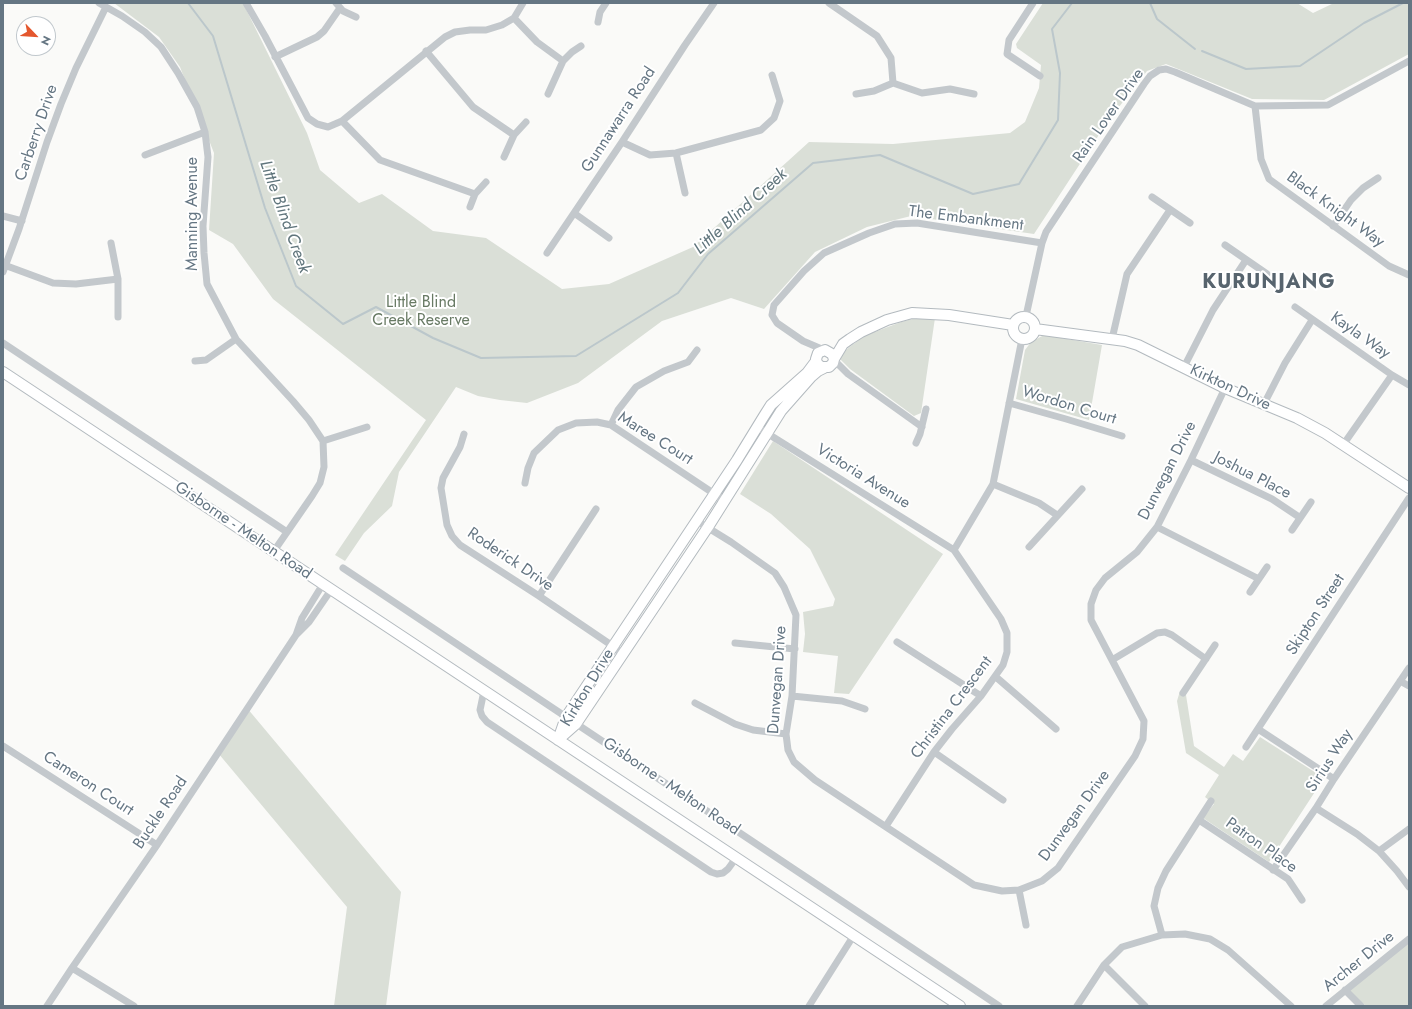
<!DOCTYPE html>
<style>
body{margin:0}
#map{position:relative;width:1412px;height:1009px;overflow:hidden;background:#fafaf8;font-family:Jost,sans-serif}
canvas{display:block}
.frame{position:absolute;inset:0;border:4px solid #657683;pointer-events:none}
.north{position:absolute;left:16px;top:16px;width:40px;height:40px;box-sizing:border-box;background:#fff;border:1px solid #c1c8cd;border-radius:50%;rotate:115deg;font-size:11px;font-weight:700;line-height:16px;text-align:center;color:#657683}
.north::after{content:'';display:block;margin:auto;width:14px;height:18px;background:#e4572e;clip-path:polygon(50% 0,100% 100%,50% 72%,0 100%)}
</style>
<div id="map">
<canvas width="1412" height="1009"></canvas>
<div class="frame"></div>
<div class="north">N</div>
</div>
<script>
const context = document.querySelector('canvas').getContext('2d');
context.lineJoin = 'round';
function paint(path, color) { context.fillStyle = color; context.fill(path, 'evenodd'); }
const poly = rows => new Path2D(rows.map(r => 'M' + r).join(''));
function stroke(path, color, width, dash) { context.strokeStyle = color; context.lineWidth = width; context.lineCap = dash ? 'butt' : 'round'; context.setLineDash(dash || []); context.stroke(path); }
function label(font, color, halo, rows, align = 'center') {
  context.font = font + ' Jost,sans-serif'; context.lineWidth = 4; context.setLineDash([]); context.textBaseline = 'middle'; context.strokeStyle = halo; context.fillStyle = color; for (const [text, x, y, turn = 0] of rows) {
    context.save(); context.translate(x, y); context.rotate((+turn || 0) * Math.PI / 180); context.textAlign = isNaN(turn) ? turn : align; if (halo) context.strokeText(text, 0, 0); context.fillText(text, 0, 0); context.restore();
  }
}
paint(poly([
 [114,3,243,3,307,133,320,170,359,203,382,194,433,231,486,238,562,289,609,284,693,247,809,142,893,144,1010,133,1025,122,1039,88,1041,65,1017,48,1016,44,1043,3,1297,3,1313,13,1334,3,1409,3,1409,54,1324,100,1252,99,1166,64,1147,71,1108,121,1034,234,911,216,867,227,815,252,764,309,731,298,662,321,578,383,527,403,500,400,478,396,456,387,399,472,392,506,364,533,345,561,335,555,426,420,273,299,233,244,209,230,214,153,180,67,159,37],
 [916,318,935,318,921,413,914,416,850,369,839,358,847,349,864,336,901,322],
 [1044,335,1102,345,1089,420,1016,399,1025,350,1031,342],
 [773,441,943,554,849,694,834,693,838,656,803,652,805,634,803,612,833,606,835,599,810,549,771,514,740,494],
 [1180,691,1186,695,1194,746,1224,767,1233,754,1243,761,1260,737,1324,778,1269,862,1203,818,1214,804,1205,797,1219,775,1186,753,1177,701],
 [247,708,401,892,386,1006,334,1006,347,907,218,753],
 [1409,941,1409,1006,1366,1006,1347,990]
]), '#dadfd7');
stroke(poly([
 [188,3,213,36,265,208,296,286,343,324,376,307,433,338,481,358,576,356,678,293,708,254,813,163,880,155,973,194,1019,184,1058,120,1060,73,1052,29,1072,3],
 [1150,3,1157,19,1195,49],
 [1202,51,1246,69,1300,66,1364,23,1403,3]
]), '#bbc7cb', 2);
const secondary = poly([
 '1013 328a11 11 0 1 1 22 0a11 11 0 1 1-22 0Z',
 [1035,329,1125,341,1138,345,1225,388,1297,418,1325,433,1409,488],
 [834,359,832,354,825,350,818,353,816,359,817,363,821,367,829,367,833,363,834,359,843,344,850,339,861,332,887,320,912,313,949,315,1013,325],
 [3,372,960,1006],
 [559,739,576,724,708,527,781,411,811,377,818,371,824,368],
 [558,740,566,717,737,460,764,416,771,405,807,373,816,361]
]);
stroke(secondary, '#b3babf', 12);
stroke(poly([
 [99,3,122,16,145,32,161,47,178,73,197,107,205,132,208,157,203,226,204,253,207,284,236,339,293,401,309,420,323,441,324,467,320,483,312,496,274,551],
 [246,3,265,36,308,118,317,124,328,127,342,121,445,37,455,32,470,30,486,30,502,25,514,18,523,3],
 [336,3,343,11,356,17],
 [829,3,877,36,891,58,893,83,874,91,856,94],
 [1033,3,1009,40,1007,54,1040,76],
 [514,18,537,42,563,61],
 [598,22,600,12,606,3],
 [426,51,473,107,514,135],
 [275,57,317,37,324,31,340,8],
 [893,83,922,93,950,89,974,94],
 [548,94,563,61,572,52,581,46],
 [1255,106,1261,159,1269,179,1389,266,1409,275],
 [342,121,380,160,475,194],
 [622,142,650,155,676,153,761,130,774,118,780,101,772,75],
 [676,153,685,193],
 [145,155,205,132],
 [504,157,514,135,526,122],
 [1152,197,1190,223],
 [470,207,475,194,486,182],
 [574,213,609,238],
 [3,216,22,221],
 [1333,226,1351,200,1363,188,1378,178],
 [111,243,118,279,118,317],
 [1225,245,1267,274],
 [547,253,622,142,685,45,714,3],
 [7,266,53,283,76,284,118,279],
 [3,272,19,229,47,142,61,104,76,68,106,7],
 [1295,307,1392,375,1409,385],
 [1026,316,1042,243,1046,232,1144,84,1150,76,1159,70,1166,69,1175,72,1255,106,1328,105,1409,61],
 [1112,339,1127,274,1170,210],
 [3,343,287,532],
 [824,350,803,341,777,323,772,315,774,305,804,271,824,253,869,233,895,224,917,223,1042,243],
 [834,360,848,374,922,427],
 [195,361,206,360,236,339],
 [1184,367,1213,310,1246,260],
 [1009,403,1066,419,1122,436],
 [1264,404,1285,363,1312,320],
 [611,425,618,410,636,387,664,371,688,362,697,350],
 [757,427,954,550],
 [464,434,460,447,443,478,441,488,447,525,452,536,460,545,539,596,623,653],
 [323,441,367,427],
 [916,443,920,434,926,409],
 [1343,445,1392,375],
 [1191,460,1272,499,1299,517],
 [525,483,528,468,534,453,558,430,576,423,597,422,611,425,725,501],
 [993,484,1039,503,1057,515],
 [697,521,731,542,775,573,784,587,796,615,792,696,786,734,788,750,794,762,815,780,974,885,1002,891,1019,890,1042,881,1058,868,1135,756,1143,739,1144,721,1091,620,1091,604,1096,590,1105,578,1137,552,1157,527,1191,460,1225,388],
 [1157,527,1259,579],
 [1292,530,1311,502],
 [1029,547,1082,489],
 [343,568,999,1006],
 [1250,592,1267,567],
 [539,596,596,509],
 [297,634,309,622,331,590],
 [897,642,981,696],
 [735,643,795,649],
 [1112,660,1157,633,1165,632,1172,635,1206,659],
 [996,677,1056,729],
 [1400,681,1409,686],
 [484,691,480,710,482,716,487,722,711,872,717,874,723,873,728,869,736,858],
 [1183,693,1215,645],
 [792,696,842,701,865,709],
 [695,703,735,724,753,730,786,734],
 [1258,729,1334,779],
 [3,746,157,845],
 [1246,747,1409,498],
 [934,752,1003,800],
 [1316,808,1357,834,1379,851,1397,871,1409,887],
 [1199,820,1288,879,1302,900],
 [886,826,934,752,952,729,981,696,1003,665,1007,652,1007,633,1001,619,954,550,993,484,1022,339],
 [1379,851,1409,829],
 [1273,870,1316,808,1334,779,1409,668],
 [1019,890,1026,925],
 [1162,935,1154,906,1158,888,1166,871,1211,801],
 [1104,965,1145,1006],
 [72,968,134,1006],
 [1345,990,1361,1006],
 [47,1006,72,968,157,845,296,635,302,618,323,584],
 [809,1006,854,935],
 [1077,1006,1104,965,1122,947,1162,935,1185,934,1210,939,1228,950,1291,1006],
 [1326,1006,1409,939]
]), '#c3c8cc', 7);
stroke(secondary, '#fff', 10);
label('16px', '#657683', '#fff', [
 ["Rain Lover Drive",1109,116,-55],
 ["Gunnawarra Road",619,120,-57],
 ["Carberry Drive",37,133,-71],
 ["Black Knight Way",1335,210,36],
 ["Manning Avenue",193,214,-90],
 ["The Embankment",966,219,7],
 ["Kayla Way",1360,336,35],
 ["Kirkton Drive",1230,388,25],
 ["Wordon Court",1069,406,17],
 ["Maree Court",655,439,32],
 ["Dunvegan Drive",1168,471,-63],
 ["Joshua Place",1252,476,27],
 ["Victoria Avenue",863,477,32],
 ["Gisborne - Melton Road",243,531,34],
 ["Roderick Drive",510,560,34],
 ["Skipton Street",1316,615,-57],
 ["Dunvegan Drive",778,680,-86],
 ["Kirkton Drive",588,688,-59],
 ["Christina Crescent",952,708,-53],
 ["Sirius Way",1330,761,-57],
 ["Cameron Court",88,784,33],
 ["Gisborne - Melton Road",671,787,34],
 ["Buckle Road",161,813,-56],
 ["Dunvegan Drive",1075,816,-54],
 ["Patron Place",1261,846,35],
 ["Archer Drive",1359,962,-39]
]);
label('16px', '#687a64', '#fff', [
 ["Little Blind",421,303],
 ["Creek Reserve",421,321]
]);
label('italic 17px', '#60757c', '#fff', [
 ["Little Blind Creek",741,212,-42],
 ["Little Blind Creek",284,217,70]
]);
context.letterSpacing = '1px';
label('bold 20px', '#57646e', '#fff', [
 ["KURUNJANG",1269,283]
]);
context.letterSpacing = '0px';
</script>
